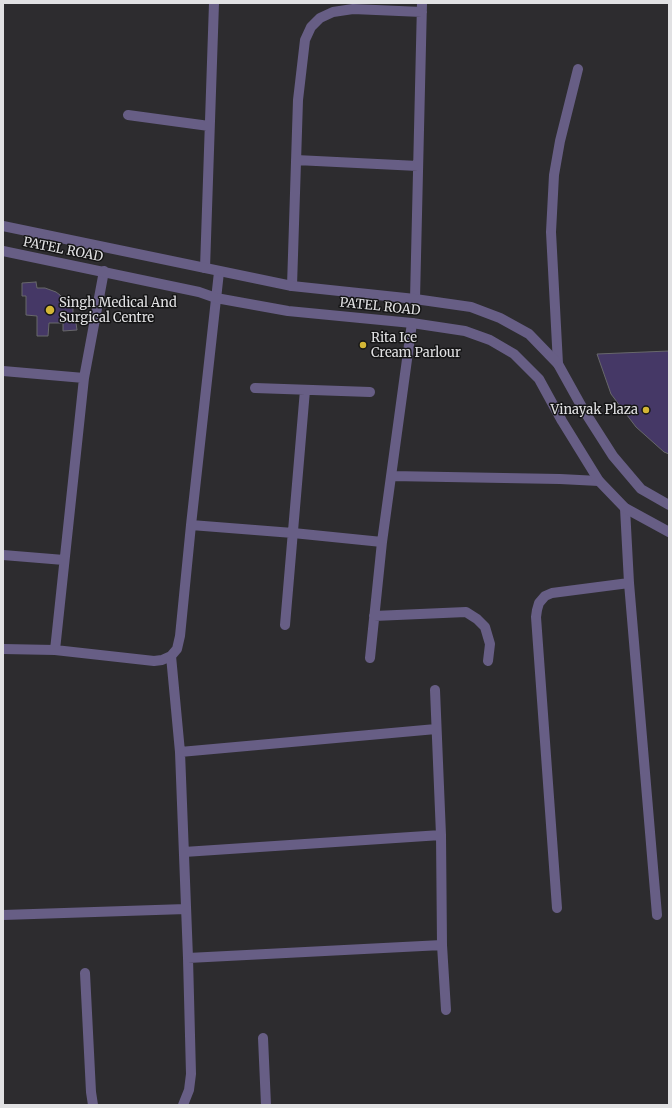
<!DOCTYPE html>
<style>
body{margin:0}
#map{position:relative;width:672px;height:1108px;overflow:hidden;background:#2d2c2f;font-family:Merriweather,serif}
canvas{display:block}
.frame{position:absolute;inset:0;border:4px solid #e1e1e3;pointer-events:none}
</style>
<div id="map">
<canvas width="672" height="1108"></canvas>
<div class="frame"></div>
</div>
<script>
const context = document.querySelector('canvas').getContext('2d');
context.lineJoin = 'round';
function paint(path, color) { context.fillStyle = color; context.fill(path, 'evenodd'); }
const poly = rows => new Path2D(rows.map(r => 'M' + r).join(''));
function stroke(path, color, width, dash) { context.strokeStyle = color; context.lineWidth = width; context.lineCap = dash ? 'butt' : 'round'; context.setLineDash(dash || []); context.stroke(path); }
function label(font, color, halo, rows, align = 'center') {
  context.font = font + ' Merriweather,serif'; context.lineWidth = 3; context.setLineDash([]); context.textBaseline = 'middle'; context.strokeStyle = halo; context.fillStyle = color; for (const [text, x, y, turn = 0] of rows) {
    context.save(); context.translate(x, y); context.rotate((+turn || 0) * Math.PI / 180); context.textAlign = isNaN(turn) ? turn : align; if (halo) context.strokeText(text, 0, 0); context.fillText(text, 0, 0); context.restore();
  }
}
const building = poly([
 [36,282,37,288,45,288,56,292,60,295,64,303,64,306,71,306,71,308,73,308,73,322,76,323,77,330,63,331,63,323,49,323,48,336,37,336,37,316,26,315,26,296,22,296,22,283,36,282],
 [669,351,669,454,664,452,636,427,611,394,597,354,669,351]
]);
paint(building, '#453866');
stroke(building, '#68686b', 1);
stroke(poly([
 [128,115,209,126],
 [296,160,418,166],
 [205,268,214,3],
 [292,286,298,100,305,40,311,27,320,18,333,12,353,9,422,12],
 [415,299,422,3],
 [558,364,551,232,554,175,560,141,578,69],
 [3,371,84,378],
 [255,388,370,392],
 [391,476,560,479,599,481],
 [625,508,629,583,657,915],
 [191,525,293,533,382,542],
 [3,555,64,560],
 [374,616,466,612,477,619,485,627,490,644,488,661],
 [285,625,305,390],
 [3,649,55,650,154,661,162,660,171,656,177,649,180,636,191,525,219,272],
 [55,650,84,378,104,271],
 [171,656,180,752,188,958,191,1074,189,1090,183,1105],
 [370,658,382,542,412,323],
 [435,690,441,835,442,945,446,1010],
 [180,752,436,729],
 [184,852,441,835],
 [557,908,536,617,537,610,539,603,545,596,552,593,629,583],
 [3,915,186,909],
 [188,958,442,945],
 [85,973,91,1092,93,1105],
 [263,1038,266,1105]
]), '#675e85', 10);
stroke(poly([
 [3,226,292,286,415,299,471,307,500,318,529,334,558,364,583,409,613,456,641,489,669,505],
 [3,251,199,292,216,298,288,311,412,323,465,331,490,340,514,354,539,379,562,421,599,481,625,508,669,532]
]), '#675e85', 10);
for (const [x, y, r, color] of [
 [50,310,5,"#d3b635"],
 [363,345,4,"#d3b635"],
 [646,410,4,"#d3b635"]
]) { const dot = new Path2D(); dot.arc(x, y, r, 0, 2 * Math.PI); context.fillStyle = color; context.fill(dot); stroke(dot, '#151516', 1.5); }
label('13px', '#e1e1e3', '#151516', [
 ["PATEL ROAD",63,250,11],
 ["PATEL ROAD",380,307,6]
]);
label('13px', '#e1e1e3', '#151516', [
 ["Singh Medical And",59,303],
 ["Surgical Centre",59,318],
 ["Rita Ice",371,338],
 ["Cream Parlour",371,353],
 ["Vinayak Plaza",638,410,"right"]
], 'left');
</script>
